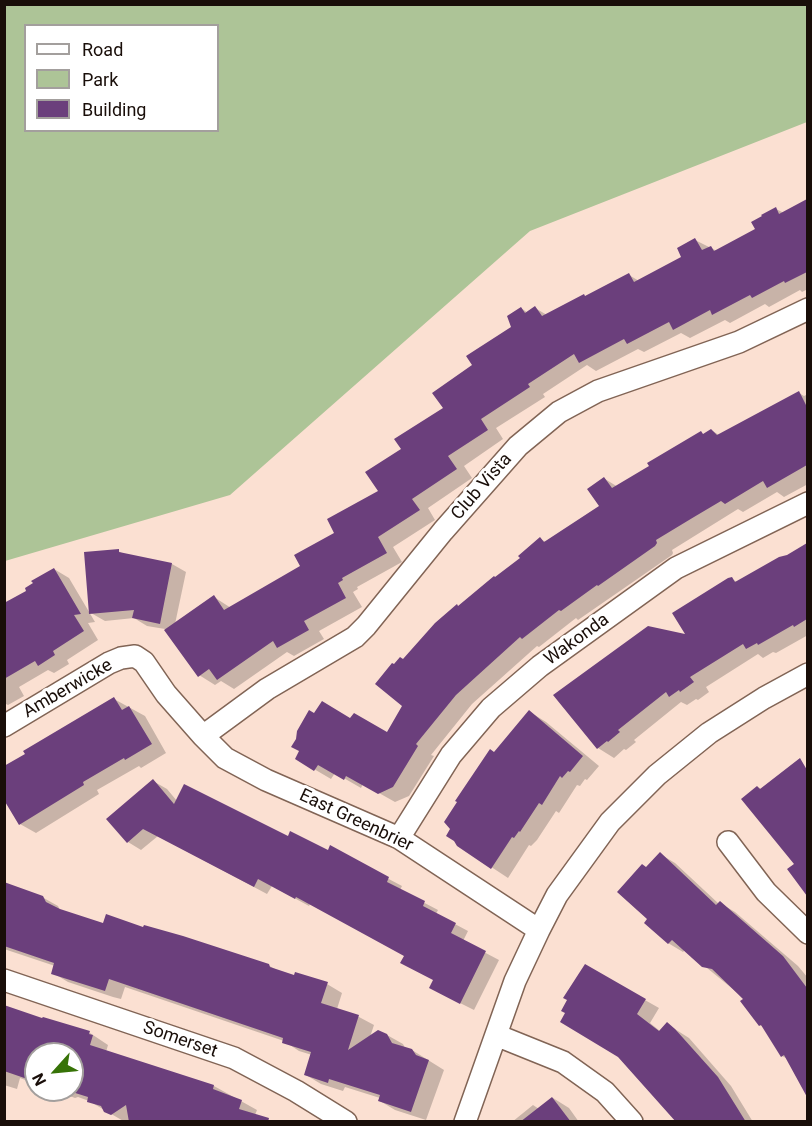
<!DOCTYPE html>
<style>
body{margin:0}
#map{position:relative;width:812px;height:1126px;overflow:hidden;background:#fbe0d2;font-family:Roboto,sans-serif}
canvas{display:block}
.frame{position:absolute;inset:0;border:6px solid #190e09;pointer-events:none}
.legend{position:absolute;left:24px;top:24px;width:195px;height:108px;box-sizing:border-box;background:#fff;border:2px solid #a39f9d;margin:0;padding:8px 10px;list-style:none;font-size:18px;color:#190e09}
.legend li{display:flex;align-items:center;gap:12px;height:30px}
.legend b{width:30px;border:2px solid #a39f9d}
.north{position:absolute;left:24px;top:1042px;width:60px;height:60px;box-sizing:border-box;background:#fff;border:2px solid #a39f9d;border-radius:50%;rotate:243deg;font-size:16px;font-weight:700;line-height:24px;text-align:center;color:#190e09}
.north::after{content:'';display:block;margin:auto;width:21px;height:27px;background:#377307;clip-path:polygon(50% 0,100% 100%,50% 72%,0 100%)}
</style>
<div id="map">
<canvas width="812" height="1126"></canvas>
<div class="frame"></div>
<ul class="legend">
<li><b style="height:8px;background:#fff"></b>Road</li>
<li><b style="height:16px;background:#adc497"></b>Park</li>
<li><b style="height:16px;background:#6b3f7c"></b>Building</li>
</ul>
<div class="north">N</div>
</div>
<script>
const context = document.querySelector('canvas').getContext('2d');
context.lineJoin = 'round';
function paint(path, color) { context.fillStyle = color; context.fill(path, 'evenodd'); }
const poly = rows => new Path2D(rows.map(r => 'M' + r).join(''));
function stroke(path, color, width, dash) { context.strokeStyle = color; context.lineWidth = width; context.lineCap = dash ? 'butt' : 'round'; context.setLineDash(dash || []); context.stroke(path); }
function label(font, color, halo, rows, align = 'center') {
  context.font = font + ' Roboto,sans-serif'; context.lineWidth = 6; context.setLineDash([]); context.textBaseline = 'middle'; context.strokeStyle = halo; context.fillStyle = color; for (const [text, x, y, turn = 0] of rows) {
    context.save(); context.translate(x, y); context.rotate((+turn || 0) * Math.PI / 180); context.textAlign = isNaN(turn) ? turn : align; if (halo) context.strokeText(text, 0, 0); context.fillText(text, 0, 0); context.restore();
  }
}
paint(poly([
 [5,4,807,5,807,122,530,231,230,495,5,561],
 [26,26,218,26,218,130,26,130]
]), '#adc497');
paint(poly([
 [808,201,808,289,802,292,800,290,769,307,765,304,730,323,725,320,690,338,681,333,644,352,638,349,596,371,587,365,543,394,545,397,496,428,503,439,464,466,472,478,428,508,435,520,393,547,402,562,357,587,358,589,353,592,362,607,319,631,324,639,294,656,287,652,234,689,221,681,215,685,199,675,165,629,147,626,134,618,105,621,91,613,118,551,124,554,172,564,186,572,175,624,214,597,231,608,302,567,380,492,403,449,445,409,474,366,513,327,521,308,528,313,535,308,547,315,587,297,629,275,639,281,683,257,695,240,717,251,757,230,776,209,784,213],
 [799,393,804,396,808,394,808,484,784,497,777,492,743,512,738,509,672,550,673,553,672,555,578,620,576,618,539,647,537,646,472,704,431,755,434,756,409,796,395,802,363,784,361,788,335,773,331,779,297,759,315,715,351,720,387,734,404,706,403,661,460,607,522,558,540,539,546,542,601,507,605,479,618,487,711,430,719,435],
 [808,546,808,635,776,653,773,652,763,658,758,654,706,687,709,692,698,700,696,699,687,705,681,702,634,740,636,742,626,750,624,749,614,758,598,748,555,695,648,627,688,636,732,579,737,582],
 [54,569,69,578,95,622,88,623,98,640,67,660,69,664,54,673,48,670,19,687,24,696,8,705,4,703,4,605,29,591],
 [114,699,145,716,166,753,141,768,139,766,97,790,99,794,36,833,20,824],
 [530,712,546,722,599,766,587,780,585,779,580,786,577,785,559,813,556,811,537,840,531,846,529,845,508,878,458,845,495,754],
 [806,774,808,776,808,889,801,885,789,870,795,863,758,787,761,789],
 [153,781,167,789,177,801,328,852,330,848,402,886,400,890,438,910,436,914,468,931,463,941,499,960,474,1010,444,995,434,980,406,956,310,904,309,906,272,886,267,894,158,836,141,850,128,842],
 [660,854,675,863,719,904,720,903,735,912,798,966,808,978,808,1093,788,1059,782,1056,765,1028,760,1025,745,999,685,950,683,952,668,943,649,919,647,868],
 [4,884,42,897,58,906,60,910,103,925,268,965,280,972,327,984,342,993,337,1009,359,1017,374,1025,370,1037,387,1035,403,1044,405,1048,412,1050,444,1070,426,1120,395,1110,380,1101,380,1098,345,1087,343,1091,321,1084,306,1075,312,1055,299,1051,284,1041,125,987,121,999,113,997,68,982,53,973,55,966,4,949],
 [585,966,659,1008,650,1023,660,1031,667,1024,689,1038,731,1086,753,1122,678,1122],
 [4,1007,43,1020,90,1033,108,1045,106,1052,214,1086,257,1110,255,1115,274,1122,125,1122,89,1101,78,1097,75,1098,53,1090,72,1090,72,1054,36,1054,36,1084,20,1078,17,1089,4,1085],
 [553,1098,569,1108,579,1122,512,1122,533,1105,539,1109]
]), '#0003');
paint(poly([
 [807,199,807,272,785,283,784,281,752,298,750,295,712,315,710,310,673,330,669,322,627,344,624,339,579,363,574,354,528,384,530,387,481,419,488,430,448,456,457,469,412,499,420,510,378,537,387,553,342,578,343,580,338,583,346,598,304,621,309,630,277,648,273,641,217,680,209,669,198,677,164,630,214,595,224,610,300,566,294,555,334,533,327,519,378,491,365,472,401,449,394,439,443,408,432,393,472,365,466,356,511,327,507,316,521,307,525,313,535,306,542,316,584,294,585,296,629,273,634,282,681,257,677,248,695,238,702,250,711,246,714,251,755,229,751,222,762,216,761,215,776,207,779,214],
 [799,391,807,407,807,465,767,488,763,481,725,504,721,501,694,517,656,540,657,543,655,546,598,586,597,585,561,611,559,610,522,639,520,637,456,695,416,744,418,746,393,787,378,794,346,776,344,780,318,765,314,771,295,759,299,751,291,747,296,739,297,731,309,710,314,713,322,701,350,718,354,713,387,732,402,706,375,684,392,663,394,664,400,657,403,659,435,623,457,604,458,606,494,576,495,577,520,558,518,556,540,537,544,542,599,506,587,489,604,477,612,488,649,466,647,463,701,431,703,434,711,429,717,435],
 [807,543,807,619,794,627,793,625,758,645,757,643,746,649,743,644,690,677,694,682,680,692,679,690,669,697,666,692,618,730,620,732,608,742,607,741,597,749,553,695,648,626,685,634,672,613,728,578,732,577,735,582,779,557,787,555],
 [119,549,119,552,172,563,160,624,132,618,134,610,89,614,84,552],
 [54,568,81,614,74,615,84,631,53,651,55,655,38,666,35,661,4,679,4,603,26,591,25,588,33,583,31,581],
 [114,697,122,710,129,706,152,744,125,760,124,758,83,782,84,785,19,825,4,800,4,766,25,754,23,751],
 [529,710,583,756,570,772,568,771,562,778,560,776,542,805,539,803,520,832,519,831,514,838,512,837,491,869,457,846,454,841,446,836,450,829,444,822,457,802,455,801,490,749,494,752],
 [800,758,807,770,807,896,787,869,794,864,741,799,757,786,760,789],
 [153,779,174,804,184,784,288,836,290,831,328,850,330,845,389,877,387,882,425,901,423,906,456,923,451,933,486,951,460,1004,429,988,433,980,400,963,404,956,296,897,295,899,258,879,254,887,143,829,127,843,106,819],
 [660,852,716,905,720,901,783,956,807,988,807,1097,784,1055,781,1057,761,1025,759,1026,740,1001,743,999,712,969,702,967,672,940,668,944,644,923,647,919,617,892,642,864,646,867],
 [4,882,43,896,46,902,60,909,103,923,106,914,143,927,144,925,183,936,269,964,270,967,294,975,295,972,328,982,321,1003,359,1015,348,1050,378,1030,387,1034,392,1043,412,1049,416,1055,429,1060,411,1112,378,1101,380,1095,329,1079,328,1083,304,1075,311,1052,282,1043,283,1038,109,979,105,991,51,974,54,963,4,946],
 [585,964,646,999,637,1014,659,1031,667,1022,675,1029,718,1077,746,1122,676,1122,618,1057,560,1022,565,1013,561,1011,567,1000,563,998],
 [4,1005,42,1018,43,1017,90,1031,89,1034,93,1035,90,1045,214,1085,213,1089,242,1100,239,1109,269,1118,268,1122,129,1122,126,1105,111,1115,104,1112,101,1106,87,1102,88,1097,72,1092,72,1054,36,1054,36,1082,4,1071],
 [552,1097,571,1122,520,1122]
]), '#6b3f7c');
const street = poly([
 [4,726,109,663,121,658,135,656,144,662,166,694,203,736,225,758,266,780,399,838,539,930],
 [203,736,267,689,355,637,366,626,443,531,518,446,559,412,598,391,739,342,808,309],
 [399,838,451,755,491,708,540,666,676,568,808,503],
 [728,842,766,892,808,933],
 [4,980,234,1058,296,1091,346,1122],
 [496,1035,563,1062,605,1092,632,1122],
 [465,1122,515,981,539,930,557,895,610,822,657,775,709,733,764,698,808,674]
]);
stroke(street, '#816455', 24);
stroke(street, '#fff', 21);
label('18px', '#190e09', '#fff', [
 ["Club Vista",482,487,-49],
 ["Wakonda",577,640,-36],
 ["Amberwicke",68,689,-30],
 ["East Greenbrier",356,821,25],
 ["Somerset",180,1040,19]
]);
</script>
